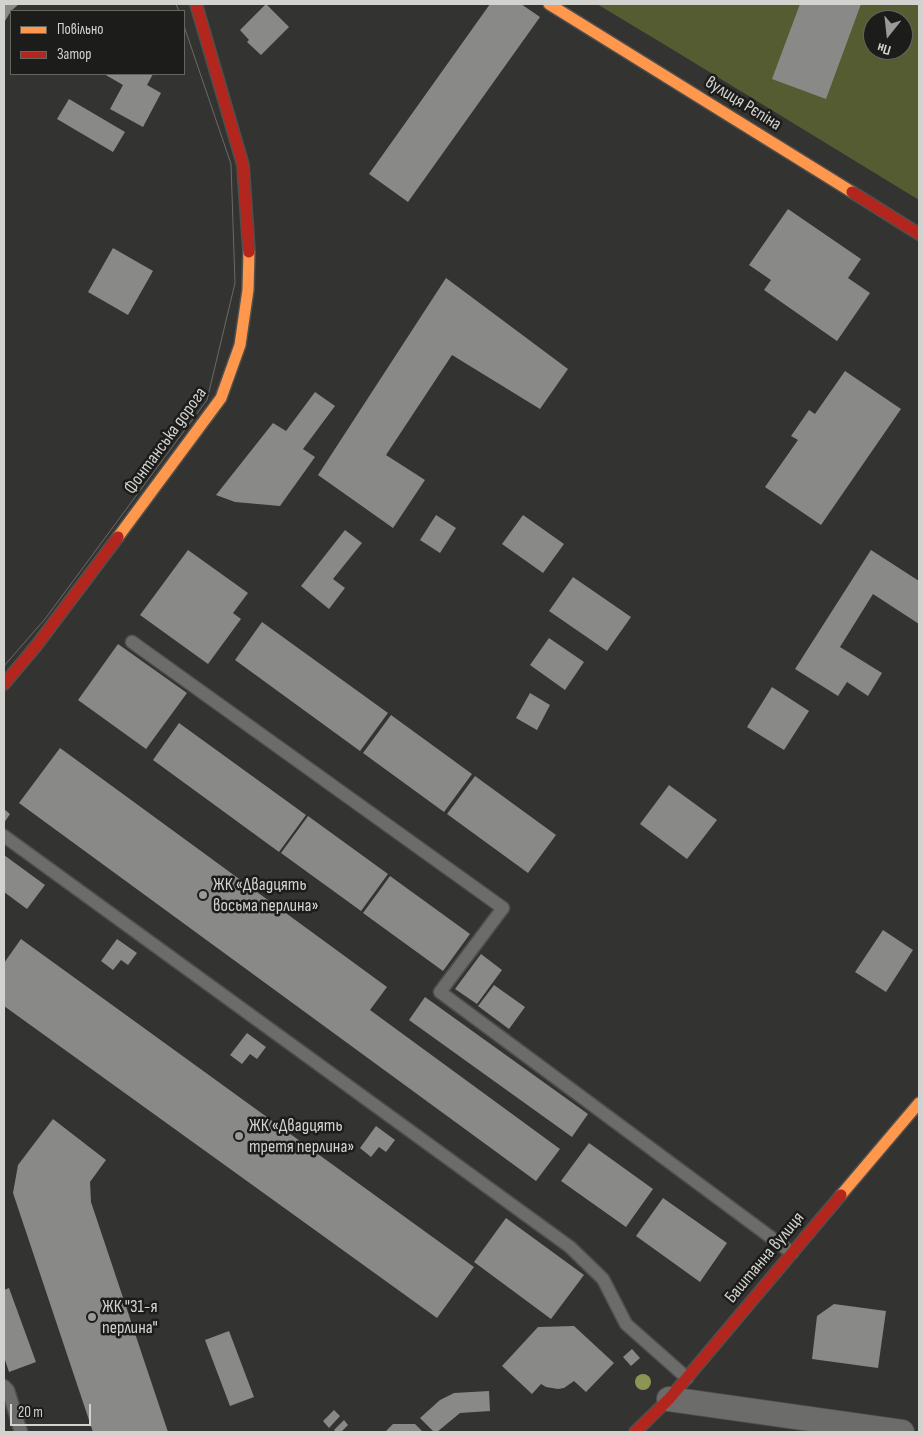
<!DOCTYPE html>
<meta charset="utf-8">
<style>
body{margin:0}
#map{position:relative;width:923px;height:1436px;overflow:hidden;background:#333431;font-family:"Sofia Sans Condensed",sans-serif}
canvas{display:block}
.frame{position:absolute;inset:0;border:5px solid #d2d2cf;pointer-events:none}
.legend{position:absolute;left:10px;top:10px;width:175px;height:65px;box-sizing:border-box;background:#1c1c1a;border:1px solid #656562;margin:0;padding:6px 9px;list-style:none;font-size:15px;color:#d2d2cf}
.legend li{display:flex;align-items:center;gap:10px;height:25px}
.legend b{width:25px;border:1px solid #656562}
.north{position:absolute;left:863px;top:10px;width:50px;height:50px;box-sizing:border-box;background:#1c1c1a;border:1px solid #656562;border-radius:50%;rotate:196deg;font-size:14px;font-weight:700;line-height:20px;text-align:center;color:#d2d2cf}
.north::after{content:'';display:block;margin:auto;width:18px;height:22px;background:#9a9b98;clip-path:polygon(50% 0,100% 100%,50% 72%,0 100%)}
.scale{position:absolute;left:10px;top:1404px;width:81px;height:22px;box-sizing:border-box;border:2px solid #d2d2cf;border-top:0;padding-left:6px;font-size:15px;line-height:18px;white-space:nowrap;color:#d2d2cf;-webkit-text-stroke:4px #1c1c1a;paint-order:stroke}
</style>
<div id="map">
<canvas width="923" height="1436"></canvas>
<div class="frame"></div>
<ul class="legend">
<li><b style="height:6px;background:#ff974d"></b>Повільно</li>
<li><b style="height:6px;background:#b3261e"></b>Затор</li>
</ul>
<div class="north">Пн</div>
<div class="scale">20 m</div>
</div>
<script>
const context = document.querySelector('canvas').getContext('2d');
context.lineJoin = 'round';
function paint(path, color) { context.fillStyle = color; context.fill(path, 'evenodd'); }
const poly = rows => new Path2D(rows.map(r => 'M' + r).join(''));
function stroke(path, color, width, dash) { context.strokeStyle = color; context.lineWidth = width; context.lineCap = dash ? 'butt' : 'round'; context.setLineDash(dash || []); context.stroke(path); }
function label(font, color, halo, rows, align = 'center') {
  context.font = font + ' "Sofia Sans Condensed",sans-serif'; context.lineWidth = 5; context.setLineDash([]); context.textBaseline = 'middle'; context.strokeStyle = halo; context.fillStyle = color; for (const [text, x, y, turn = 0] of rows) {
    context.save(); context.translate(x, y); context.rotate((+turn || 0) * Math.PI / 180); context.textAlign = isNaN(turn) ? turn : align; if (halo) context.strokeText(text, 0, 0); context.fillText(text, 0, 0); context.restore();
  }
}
paint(poly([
 [597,4,919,4,919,200,675,51],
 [873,20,903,20,903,50,873,50]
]), '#565c32');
paint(poly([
 [4,4,19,4,11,11,5,21,4,20],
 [266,4,289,27,261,55,247,42,249,40,240,30],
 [490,4,521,4,540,17,408,202,369,174],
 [800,4,861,4,826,99,772,79],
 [104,74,153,74,147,85,161,93,143,127,110,109,123,85],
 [69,99,125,132,113,152,57,119],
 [788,209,861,259,848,278,870,293,837,341,764,290,771,280,749,265],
 [113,248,153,271,128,315,88,292],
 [446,278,568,369,540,409,452,355,386,455,425,480,393,528,318,475],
 [845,371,901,409,821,525,765,487,798,440,791,436,809,410,815,414],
 [315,392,335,406,303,449,315,457,280,506,235,502,216,495,273,423,286,431],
 [436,515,456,528,440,553,420,540],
 [523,515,564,544,543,573,502,544],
 [345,530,362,543,333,579,345,588,329,609,301,586],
 [188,550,248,593,233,613,241,619,208,664,140,615],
 [871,550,919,581,919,624,873,594,840,647,882,673,868,696,847,682,838,696,795,669],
 [573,577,631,617,607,651,549,611],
 [262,622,388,713,360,751,235,660],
 [549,638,584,662,565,690,530,665],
 [118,644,187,693,146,749,78,700],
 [772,687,809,711,784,750,747,727],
 [530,693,550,705,537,730,516,718],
 [391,715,472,774,444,812,363,753],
 [179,723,306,815,279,852,153,760],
 [60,748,387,987,370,1010,560,1149,536,1181,19,803],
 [475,776,556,835,528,873,447,814],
 [669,785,717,820,687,859,640,824],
 [4,809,10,814,4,823],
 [308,816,388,874,361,911,281,853],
 [4,855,45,885,27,909,4,892],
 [390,876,470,934,443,971,363,913],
 [883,930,913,950,886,992,855,972],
 [21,939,474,1267,437,1318,4,1006,4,963],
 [117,939,137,953,128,965,121,960,113,970,101,961],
 [481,954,502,970,477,1004,455,989],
 [494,985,525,1007,509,1029,478,1006],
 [425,997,588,1114,572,1137,409,1020],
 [247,1033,266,1047,257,1059,250,1054,242,1064,230,1055],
 [53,1119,106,1160,90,1182,91,1202,168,1432,93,1432,13,1193,18,1165],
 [376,1126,395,1140,386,1152,379,1147,371,1157,360,1148],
 [589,1143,653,1189,626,1227,561,1181],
 [663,1198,727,1243,700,1282,636,1236],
 [506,1218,584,1275,551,1319,474,1262],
 [9,1288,36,1362,9,1372,4,1357,4,1290],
 [834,1304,886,1311,878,1368,812,1359,817,1316],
 [574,1326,614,1363,586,1392,574,1381,564,1388,558,1389,546,1387,541,1384,532,1394,502,1366,538,1327],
 [229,1331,254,1397,230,1406,205,1340],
 [632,1349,640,1358,631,1366,623,1357],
 [489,1391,490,1411,460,1413,437,1432,434,1432,420,1418,440,1400,454,1393],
 [334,1410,340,1416,329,1428,323,1421],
 [344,1420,348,1425,341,1432,336,1432,334,1430],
 [393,1424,415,1424,423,1432,385,1432]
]), '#898a87');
const lane = poly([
 [132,642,503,908,440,992,792,1253],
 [4,836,570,1247,603,1279,626,1324,687,1378],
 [4,1386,8,1390,21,1432]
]);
const street = poly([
 [669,1399,902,1432]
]);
const slow = poly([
 [549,4,852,192],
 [118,537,221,398,240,345,248,290,249,252],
 [841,1195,919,1103]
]);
const jam = poly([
 [196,4,243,165,249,252],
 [852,192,919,234],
 [4,684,36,646,118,537],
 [635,1432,669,1399,841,1195]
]);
stroke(lane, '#4f4f4d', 15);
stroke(street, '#4f4f4d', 26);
stroke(slow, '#4f4f4d', 14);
stroke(jam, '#4f4f4d', 14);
stroke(lane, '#6c6d6b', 12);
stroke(street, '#6c6d6b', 24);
stroke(slow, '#ff974d', 11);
stroke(jam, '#b3261e', 11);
stroke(poly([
 [176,4,179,11],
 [4,666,45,619,207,400,235,283,231,164,184,26]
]), '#6a6a68', 1);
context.fillStyle = '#8c9554';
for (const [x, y] of [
 [643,1382]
]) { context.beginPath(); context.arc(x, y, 8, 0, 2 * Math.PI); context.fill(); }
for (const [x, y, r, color] of [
 [203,895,5,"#9a9b98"],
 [239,1136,5,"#9a9b98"],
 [92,1317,5,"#9a9b98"]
]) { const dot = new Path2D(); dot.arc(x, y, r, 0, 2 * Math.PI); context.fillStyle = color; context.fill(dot); stroke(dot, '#1c1c1a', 2); }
label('18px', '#d2d2cf', '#1c1c1a', [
 ["вулиця Рєпіна",743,104,32],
 ["Фонтанська дорога",166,441,-54],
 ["Баштанна вулиця",765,1258,-50]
]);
label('18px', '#d2d2cf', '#1c1c1a', [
 ["ЖК «Двадцять",213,885],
 ["восьма перлина»",213,906],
 ["ЖК «Двадцять",249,1126],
 ["третя перлина»",249,1147],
 ["ЖК \"31-я",102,1307],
 ["перлина\"",102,1328]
], 'left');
</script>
